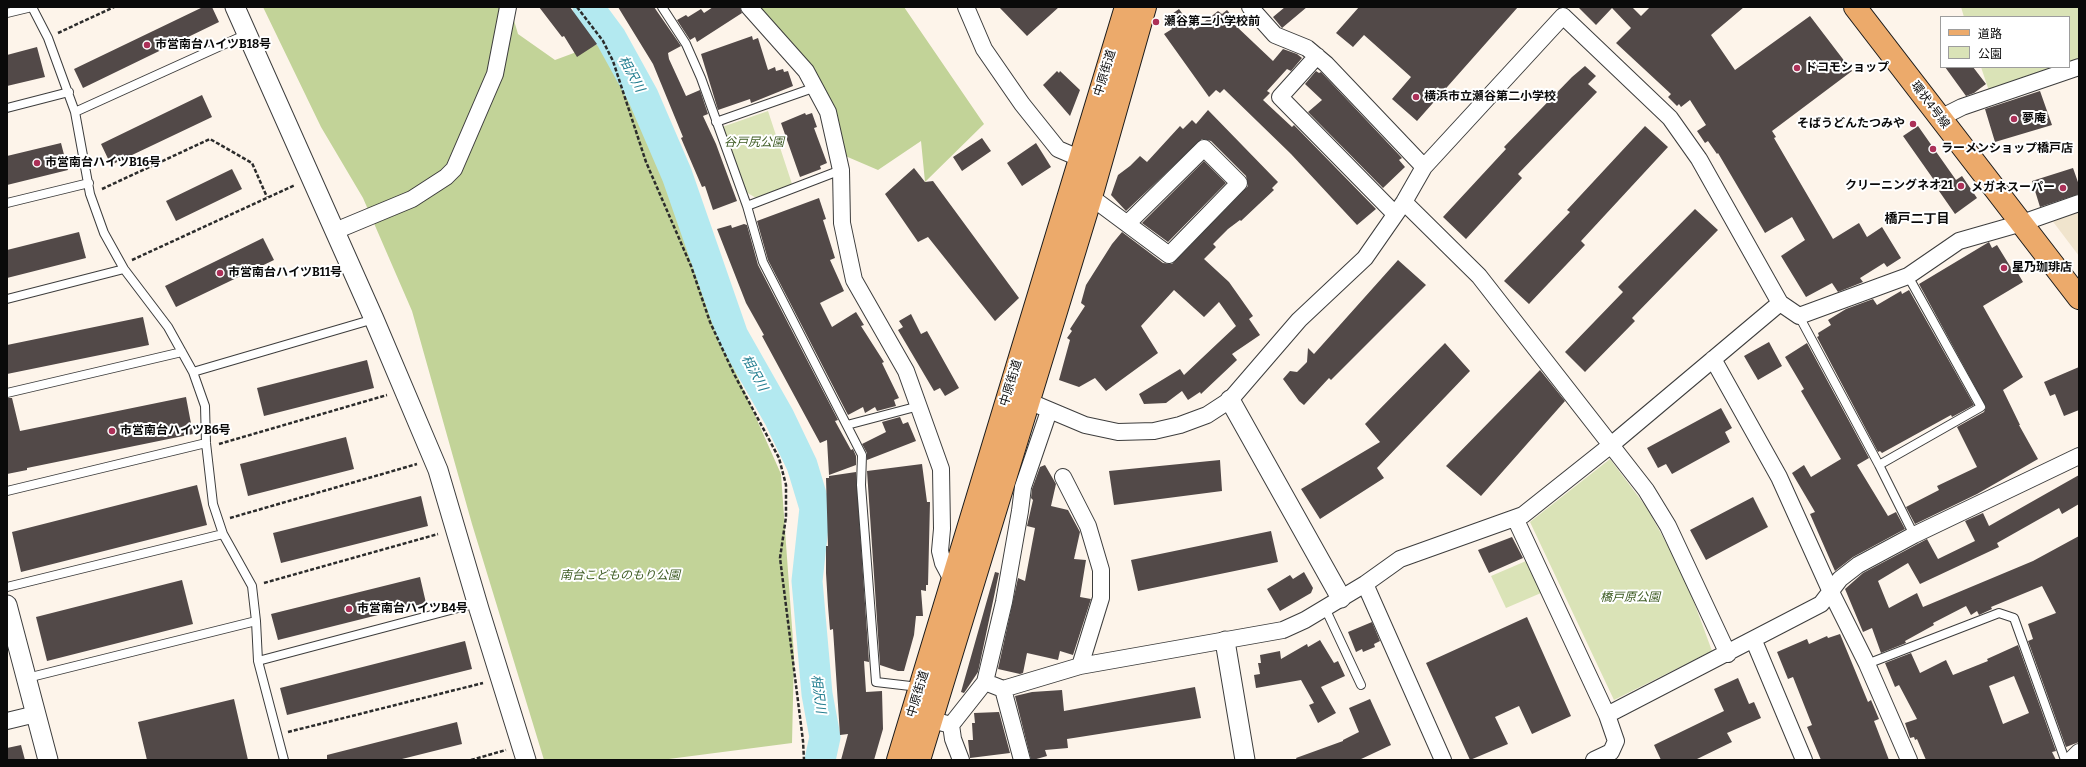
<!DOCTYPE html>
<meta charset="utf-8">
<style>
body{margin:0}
#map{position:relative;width:2086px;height:767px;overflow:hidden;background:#fdf4ea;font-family:Bitter,"Noto Sans JP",serif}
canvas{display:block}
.frame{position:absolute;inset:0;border:8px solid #0a0a0a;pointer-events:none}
.legend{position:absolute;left:1940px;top:16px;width:130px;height:52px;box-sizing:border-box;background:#fff;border:1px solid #9d9d9d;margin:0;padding:5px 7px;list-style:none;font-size:12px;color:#0a0a0a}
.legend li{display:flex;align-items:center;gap:8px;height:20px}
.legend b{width:20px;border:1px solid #9d9d9d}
</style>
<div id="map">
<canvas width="2086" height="767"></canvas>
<div class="frame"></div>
<ul class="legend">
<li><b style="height:5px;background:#ecaa6b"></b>道路</li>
<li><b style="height:11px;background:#dae3b7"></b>公園</li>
</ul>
</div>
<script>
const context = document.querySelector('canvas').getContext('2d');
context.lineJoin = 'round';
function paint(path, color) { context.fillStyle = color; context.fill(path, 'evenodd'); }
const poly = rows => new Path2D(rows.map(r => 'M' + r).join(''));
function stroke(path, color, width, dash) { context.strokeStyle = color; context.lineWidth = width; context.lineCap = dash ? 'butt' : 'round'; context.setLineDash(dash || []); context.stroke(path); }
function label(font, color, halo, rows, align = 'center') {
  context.font = font + ' Bitter,"Noto Sans JP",serif'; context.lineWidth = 4; context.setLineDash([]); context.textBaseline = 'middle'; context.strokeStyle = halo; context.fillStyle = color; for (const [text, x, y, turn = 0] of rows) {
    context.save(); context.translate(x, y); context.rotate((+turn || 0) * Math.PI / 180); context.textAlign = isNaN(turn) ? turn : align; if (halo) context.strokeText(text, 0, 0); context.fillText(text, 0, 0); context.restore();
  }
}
paint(poly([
 [2079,209,2079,256,2051,219]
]), '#f0e4cd');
paint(poly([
 [1961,7,2079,7,2079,63,2069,66,2069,17,1964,17],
 [1981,67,2068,67,1990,94],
 [768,111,792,184,756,198,746,192,722,127],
 [1610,459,1647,508,1684,575,1712,651,1614,700,1530,522],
 [1526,561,1541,593,1506,608,1491,576]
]), '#dae3b7');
paint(poly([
 [263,7,510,7,518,34,555,60,617,37,698,232,729,357,781,474,794,655,792,743,661,760,544,760,472,524,412,311,363,198,321,127],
 [759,7,904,7,984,124,925,182,921,141,878,170,843,155,833,104,803,60]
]), '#c2d398');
stroke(poly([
 [588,7,611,38,643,96,677,175,733,336,779,417,802,465,815,508,807,581,817,694,825,737,820,760]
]), '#b3e9f0', 31);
paint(poly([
 [203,7,212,7,219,22,83,88,74,69],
 [539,7,570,7,597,44,577,57,564,36,562,37],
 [618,7,654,7,681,46,668,53,669,59,686,96,700,90,708,114,703,116,716,144,737,201,713,210,705,186,702,187,681,138,683,137,653,64],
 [713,7,740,7,742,13,697,42,695,37,690,40,677,20,686,15,688,17,701,9,704,13],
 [999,7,1059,7,1027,36],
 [1285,7,1307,7,1282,28,1273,17],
 [1359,7,1518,7,1417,121,1392,99,1411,77,1364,35,1353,47,1336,33],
 [1578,7,1632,7,1641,16,1650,7,1744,7,1711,35,1735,70,1810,16,1852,71,1772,131,1776,137,1774,138,1833,239,1859,223,1867,237,1882,227,1901,258,1887,267,1884,263,1860,278,1863,282,1838,292,1832,283,1806,297,1781,256,1805,240,1792,217,1765,233,1718,153,1717,154,1708,141,1705,143,1697,131,1706,125,1690,100,1681,107,1679,104,1677,106,1668,97,1671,94,1616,43,1631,28,1612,8,1596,25],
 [1179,9,1194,30,1218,11,1222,14,1227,10,1238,23,1235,25,1273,61,1283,49,1297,54,1302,58,1291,71,1287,69,1267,91,1270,93,1263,100,1292,127,1294,125,1376,209,1357,225,1291,154,1224,89,1220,93,1216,90,1209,97,1164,34,1172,29,1165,19],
 [752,36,753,40,758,38,768,70,775,67,776,71,783,69,784,72,788,71,793,86,751,103,750,99,718,110,701,54],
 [37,47,45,77,7,86,7,55],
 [1585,66,1596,76,1588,84,1597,92,1518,174,1522,178,1466,239,1443,217,1506,149,1504,147,1572,77],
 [1945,67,1973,67,1986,84,1974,93,1966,96],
 [1057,71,1059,73,1060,71,1080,90,1070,116,1043,85],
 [1316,71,1319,73,1321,72,1402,158,1399,160,1405,167,1383,188,1308,112,1322,100,1305,84],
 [2040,91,2052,125,1995,142,1985,109],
 [202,95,212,117,111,165,101,144],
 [1208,110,1278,182,1272,188,1274,190,1259,204,1241,221,1240,220,1228,229,1213,244,1216,247,1204,259,1229,282,1253,316,1249,319,1260,335,1232,354,1237,360,1201,394,1200,392,1188,400,1182,391,1166,403,1144,404,1139,394,1180,369,1184,375,1236,326,1219,302,1204,317,1174,290,1141,326,1158,353,1106,391,1095,378,1079,387,1059,380,1070,340,1067,338,1072,331,1070,329,1085,306,1081,303,1086,285,1112,244,1122,232,1163,263,1172,264,1248,186,1246,176,1211,141,1202,139,1126,211,1111,195,1118,175,1130,166,1140,156,1147,162,1180,126,1183,129,1192,120,1196,124],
 [805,113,806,115,812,113,817,127,814,128,827,163,820,166,821,169,800,177,781,123],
 [1645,126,1668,147,1581,241,1585,245,1529,304,1504,281,1570,212,1567,210],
 [1918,126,1956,180,1962,176,1977,198,1955,214,1939,191,1941,190,1903,136],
 [982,138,991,151,962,171,953,157],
 [61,143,68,170,7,185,7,156],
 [1036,143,1051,167,1022,186,1007,163],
 [1204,161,1226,183,1168,242,1142,223],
 [914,168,925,182,933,181,1019,298,995,321,928,237,918,242,885,194],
 [2073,168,2079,185,2079,194,2040,207,2032,181],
 [232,169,242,189,176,221,166,201],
 [819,198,826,219,823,220,835,258,830,260,844,291,820,303,832,327,856,312,864,325,861,326,884,362,882,363,899,398,894,400,896,406,877,411,875,407,865,413,863,407,848,415,768,260,757,221],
 [1695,209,1718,230,1632,318,1635,321,1585,372,1565,352,1623,292,1618,287],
 [744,224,747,225,758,265,838,420,835,421,851,450,853,449,856,456,856,465,829,475,827,440,820,443,762,336,764,335,746,303,717,229,731,225,732,228],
 [79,232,86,258,7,278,7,250],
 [263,238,274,260,176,307,165,286],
 [1989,242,1992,248,1997,245,2013,271,2016,270,2023,282,1983,306,2023,377,2003,390,2020,425,2019,425,2038,459,1977,494,1915,524,1906,507,1939,490,1937,486,1977,467,1957,427,1984,412,1986,407,1919,284],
 [1398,260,1426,285,1331,380,1329,378,1304,405,1299,401,1283,379,1290,371,1297,372,1307,362,1308,348,1314,354],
 [1909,290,1974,405,1952,417,1951,415,1882,453,1880,451,1878,452,1817,337,1819,336,1818,333,1831,325,1828,320,1846,309,1873,299,1877,305,1901,291,1902,294],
 [911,314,921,334,927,331,959,388,945,396,940,388,934,391,898,330,903,327,899,321],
 [143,317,149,345,7,374,7,345],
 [1769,342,1782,366,1758,380,1744,356],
 [1445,343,1470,371,1377,468,1384,478,1320,519,1301,489,1380,442,1365,424],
 [1807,343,1869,458,1857,465,1888,516,1896,512,1905,529,1853,557,1835,571,1810,514,1815,512,1792,473,1804,465,1811,477,1841,459,1801,391,1804,389,1785,357],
 [367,360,374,388,264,416,257,388],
 [2079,367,2079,410,2064,416,2055,394,2050,396,2044,382],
 [1540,370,1565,401,1481,496,1446,466],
 [186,397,193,434,27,468,27,470,7,474,7,398,12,398,20,431],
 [1721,408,1732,428,1725,432,1730,442,1672,474,1666,464,1658,468,1647,448],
 [900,417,903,424,908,422,916,441,867,460,867,453,862,444,886,432,882,422],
 [346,437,354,469,248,496,240,464],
 [1220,460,1222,491,1114,505,1109,471],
 [922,464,927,502,930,502,928,585,926,585,926,591,921,590,923,616,916,616,914,635,904,671,898,671,880,665,867,471],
 [1045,465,1056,484,1051,506,1068,510,1080,532,1074,559,1086,560,1080,597,1091,599,1073,655,1060,651,1058,660,1027,653,1023,673,1020,674,998,669,1018,578,1025,581,1035,528,1027,526,1033,500,1031,498,1032,489,1040,467],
 [856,472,869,662,864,661,866,692,882,691,883,729,874,760,841,760,848,734,840,735,833,629,830,630,828,606,826,573,826,546,828,546,826,478,829,478,829,476],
 [2079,475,2079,504,2062,514,2059,508,1997,543,1999,547,1920,584,1908,563,1878,581,1889,608,1917,593,1923,607,2033,561,2079,536,2079,742,2066,747,2028,641,2033,639,2028,624,2056,613,2042,586,1991,607,1992,609,1979,615,1977,611,1971,615,1966,606,1933,623,1934,625,1905,641,1906,643,1881,653,1872,628,1863,632,1845,589,1863,573,1927,539,1938,559,1975,541,1965,521,1983,513,1989,526],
 [197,485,207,525,21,572,12,532],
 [421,496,428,526,281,563,273,533],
 [1753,497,1768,527,1706,560,1690,530],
 [1271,531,1278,562,1138,591,1131,560],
 [1512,537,1523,558,1489,573,1478,550],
 [995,572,999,573,978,672,964,693,961,692],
 [1304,572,1313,588,1311,593,1280,611,1267,589,1290,575,1293,579],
 [420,577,426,603,278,640,271,614],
 [182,580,193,624,47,661,36,617],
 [1527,617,1571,716,1532,734,1519,706,1495,717,1508,744,1470,760,1426,663],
 [1372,622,1380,641,1374,644,1375,647,1363,652,1362,649,1356,652,1348,632],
 [1840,634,1868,702,1871,700,1879,719,1874,721,1889,760,1821,760,1807,727,1812,725,1793,677,1788,679,1777,652,1807,639,1809,644,1827,636,1828,638],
 [1320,640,1334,663,1338,661,1345,676,1321,687,1336,713,1318,723,1309,705,1314,703,1301,680,1256,688,1254,675,1260,674,1258,663,1261,663,1260,655,1280,651,1281,659,1307,644,1308,647],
 [465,641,472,669,287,715,280,688],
 [2018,645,2056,751,2052,752,2056,760,1926,760,1917,739,1915,740,1914,737,1910,738,1905,723,1917,719,1899,685,1895,687,1885,663,1911,653,1920,673,1946,660,1953,675,1988,661,1987,659],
 [2014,676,2029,713,2003,724,1989,686],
 [1738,678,1749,704,1754,702,1761,718,1727,733,1732,742,1695,760,1661,760,1654,745,1724,711,1714,689],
 [1195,687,1201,718,1067,739,1068,748,1045,750,1047,756,1033,760,1031,760,1015,696,1032,692,1062,690,1064,711],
 [234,699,248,760,147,760,138,722],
 [1370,699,1391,745,1359,760,1297,760,1296,758,1343,741,1343,740,1359,732,1349,708],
 [999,712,1010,753,970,758,968,740,973,740,972,723,975,723,974,713],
 [457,722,462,744,398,760,327,760,327,755],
 [21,745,25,760,7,760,7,748]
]), '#524948');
const service = poly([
 [32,7,48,38,75,112,90,194,104,233,124,269,168,327,193,372,205,406,206,443,213,504,223,534,252,586,256,621,258,661,284,760],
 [662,7,686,44,701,78,747,206],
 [7,13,32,7],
 [7,108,69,92],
 [75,112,247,34],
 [716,122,816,87],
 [841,170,747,206,763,262,862,455,861,485,876,682,919,687],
 [7,203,89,183],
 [7,299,124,269],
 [1799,316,1879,465,1914,535],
 [193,372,374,319],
 [7,393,182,352],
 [847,425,919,406],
 [1879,465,1981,407,1908,276],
 [7,491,206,443],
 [7,587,223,534],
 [1325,608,1361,685],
 [258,661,477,603],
 [1867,664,1999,613,2014,618,2065,760],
 [27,678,256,621]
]);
const minor = poly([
 [749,7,806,71,828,112,841,170,842,223,854,280,906,371,941,469,942,529,940,551,943,563,952,580,957,582],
 [966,7,984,49,1022,104,1058,149,1079,158],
 [1250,7,1275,35,1307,48,1326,64,1424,167],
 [1317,56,1280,97,1395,214],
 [1940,118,1962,107,2079,67],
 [1091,197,1169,255,1239,183,1204,148,1128,223],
 [1404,202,1479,276,1646,490,1668,526,1728,654],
 [335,231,412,199,446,177,454,169,495,74,508,7],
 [1713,359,1779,477,1830,590,1867,664,1909,760],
 [1028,401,1085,425,1118,432,1154,431,1180,425,1207,415,1230,400,1299,320,1365,258,1404,202,1424,167,1563,16,1670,118,1699,159,1780,303],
 [1063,477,1088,526,1101,570,1101,598,1080,666],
 [1515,518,1607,715],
 [1365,584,1443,760],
 [1754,641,1804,760],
 [1003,689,1080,666,1283,630,1305,620,1365,584,1400,559,1523,515,1611,445,1780,303,1799,316,1908,276,1959,241,2022,223,2079,203],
 [932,720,951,725,953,739,961,760],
 [7,721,36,714],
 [951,725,985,682],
 [1022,760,1003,689,985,682,1004,602,1020,511,1023,487,1049,411],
 [1594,760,1611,752,1616,741,1607,715,1821,604,1840,579,1858,565,1914,535,2079,456],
 [2071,760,2079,752]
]);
const tertiary = poly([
 [235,7,374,319,438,470,479,609,526,760],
 [1230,400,1341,598],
 [7,605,48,760],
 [1225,641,1245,760]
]);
const primary = poly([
 [1855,7,2079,298],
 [898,760,1126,7],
 [919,760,1091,197,1145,7]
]);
stroke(service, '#3d3d3d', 10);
stroke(minor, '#3d3d3d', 18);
stroke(tertiary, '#3d3d3d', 21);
stroke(primary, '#1b1b1b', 24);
stroke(poly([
 [577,7,603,41,613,61,646,162,691,266,710,322,734,374,779,458,786,485,786,517,780,558,803,741,804,760],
 [58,33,114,7],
 [102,189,210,139,252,163,267,197],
 [132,260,295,185],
 [219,444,387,395],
 [230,518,417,464],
 [264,583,438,534],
 [288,732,483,683],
 [471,760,506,750]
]), '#2c2c2c', 2.5, [4, 2]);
stroke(service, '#fff', 8);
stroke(minor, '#fff', 16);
stroke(tertiary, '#fff', 19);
stroke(primary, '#ecaa6b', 22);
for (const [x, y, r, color] of [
 [1156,22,4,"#ac3058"],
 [147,45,4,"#ac3058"],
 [1797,68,4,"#ac3058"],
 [1416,97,4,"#ac3058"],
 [2014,119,4,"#ac3058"],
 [1913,124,4,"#ac3058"],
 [1933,149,4,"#ac3058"],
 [37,163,4,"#ac3058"],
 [1961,186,4,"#ac3058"],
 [2063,188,4,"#ac3058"],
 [2004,268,4,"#ac3058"],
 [220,273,4,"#ac3058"],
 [112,431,4,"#ac3058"],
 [349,609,4,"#ac3058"]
]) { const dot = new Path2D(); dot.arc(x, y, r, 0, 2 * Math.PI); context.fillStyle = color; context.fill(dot); stroke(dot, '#fff', 1.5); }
label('bold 12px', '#0a0a0a', '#fff', [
 ["瀬谷第二小学校前",1164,22],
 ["市営南台ハイツB18号",155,45],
 ["ドコモショップ",1805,68],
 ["横浜市立瀬谷第二小学校",1424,97],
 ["夢庵",2022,119],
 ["そばうどんたつみや",1905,124,"right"],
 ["ラーメンショップ橋戸店",1941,149],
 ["市営南台ハイツB16号",45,163],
 ["クリーニングネオ21",1953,186,"right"],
 ["メガネスーパー",2055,188,"right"],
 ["星乃珈琲店",2012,268],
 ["市営南台ハイツB11号",228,273],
 ["市営南台ハイツB6号",120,431],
 ["市営南台ハイツB4号",357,609]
], 'left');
label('12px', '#0a0a0a', '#fff', [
 ["中原街道",1105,73,-73],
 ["環状4号線",1930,105,53],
 ["中原街道",1011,383,-73],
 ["中原街道",918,694,-73]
]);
label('italic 12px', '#3d5b22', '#fff', [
 ["谷戸尻公園",754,143],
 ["南台こどものもり公園",620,576],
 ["橋戸原公園",1630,598]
]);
label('italic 13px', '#217d8f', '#fff', [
 ["相沢川",631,74,61],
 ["相沢川",754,373,61],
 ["相沢川",818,694,82]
]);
label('bold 13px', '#0a0a0a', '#fff', [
 ["橋戸二丁目",1917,219]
]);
</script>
